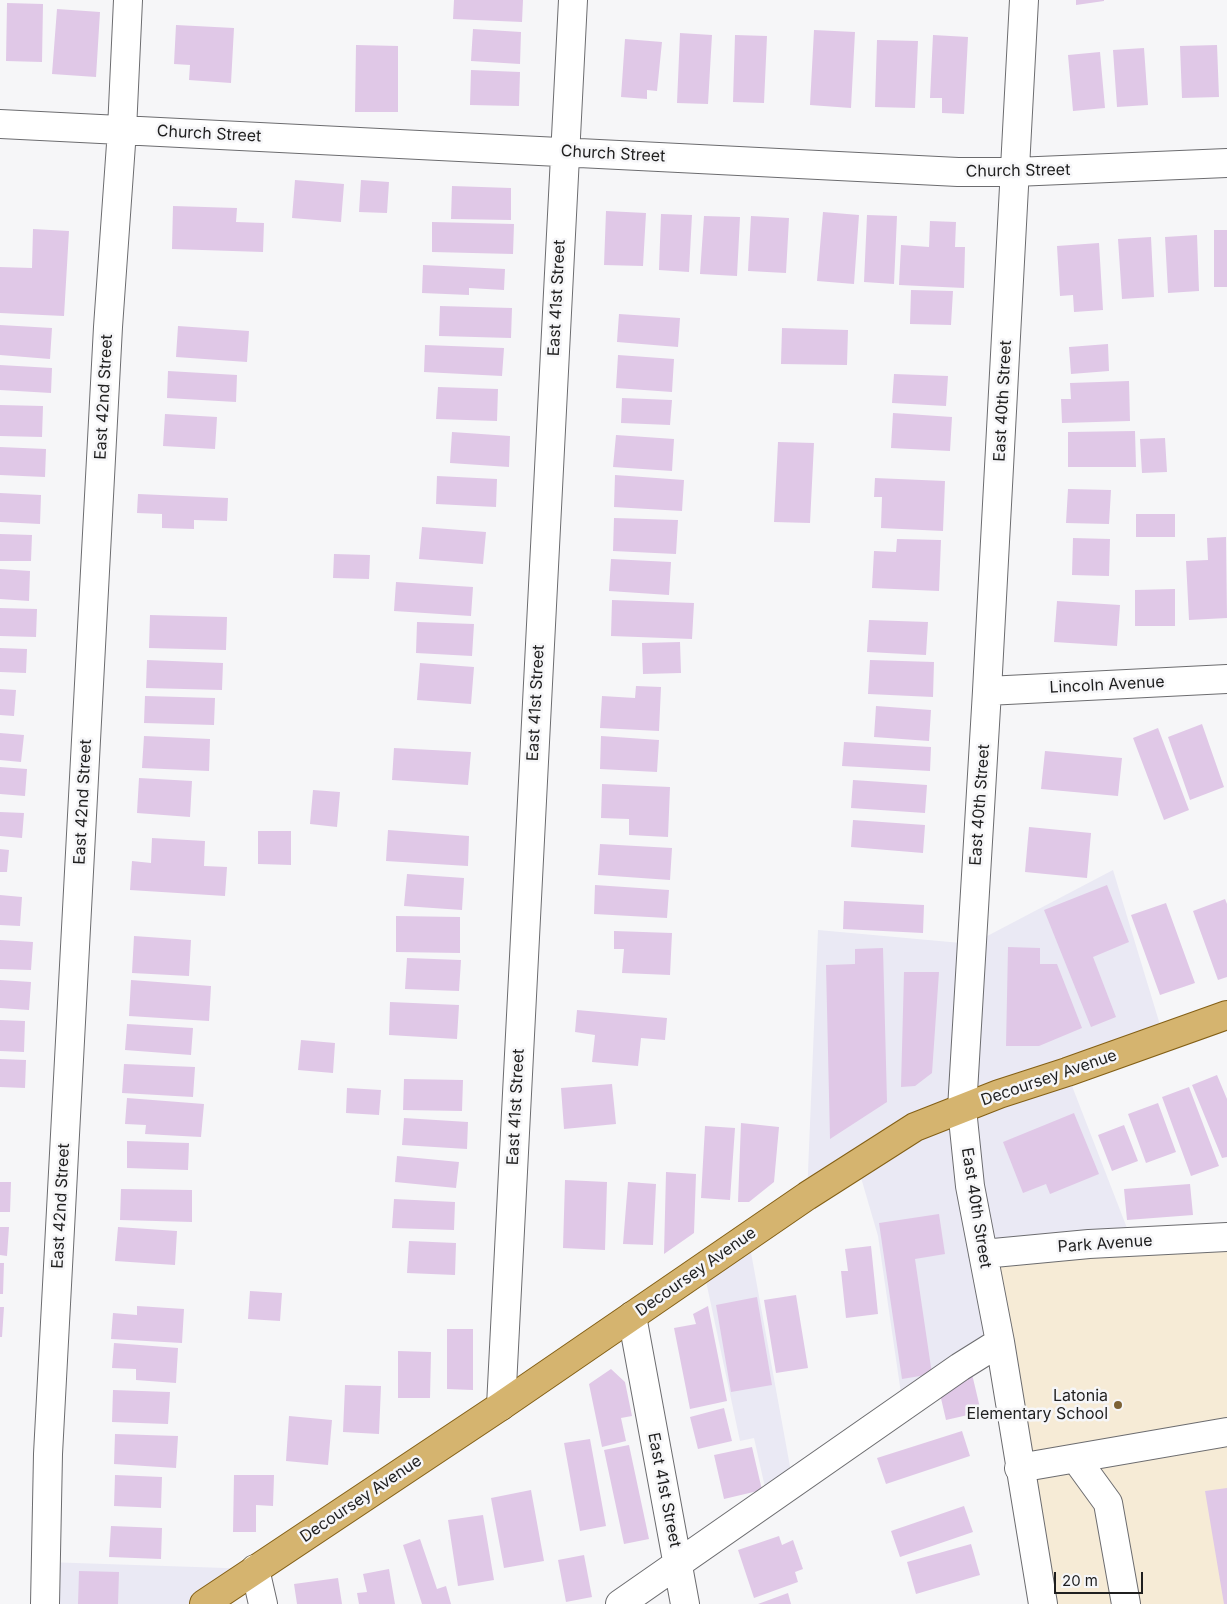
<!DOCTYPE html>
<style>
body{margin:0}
#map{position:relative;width:1227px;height:1604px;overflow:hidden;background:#f6f6f8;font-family:Inter,sans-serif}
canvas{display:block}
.scale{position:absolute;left:1054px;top:1572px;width:89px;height:22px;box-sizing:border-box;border:2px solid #1f1f1f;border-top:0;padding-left:6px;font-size:15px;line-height:18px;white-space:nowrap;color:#1f1f1f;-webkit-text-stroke:4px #f6f6f8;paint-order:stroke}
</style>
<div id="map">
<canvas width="1227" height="1604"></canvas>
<div class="scale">20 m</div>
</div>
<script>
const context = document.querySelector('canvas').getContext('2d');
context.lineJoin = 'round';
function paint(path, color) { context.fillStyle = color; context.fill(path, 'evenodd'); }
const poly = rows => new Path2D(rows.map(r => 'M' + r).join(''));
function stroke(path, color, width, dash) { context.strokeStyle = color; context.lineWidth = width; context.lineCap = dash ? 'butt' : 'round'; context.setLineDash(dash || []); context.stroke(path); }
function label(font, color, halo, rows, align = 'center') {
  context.font = font + ' Inter,sans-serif'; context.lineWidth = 5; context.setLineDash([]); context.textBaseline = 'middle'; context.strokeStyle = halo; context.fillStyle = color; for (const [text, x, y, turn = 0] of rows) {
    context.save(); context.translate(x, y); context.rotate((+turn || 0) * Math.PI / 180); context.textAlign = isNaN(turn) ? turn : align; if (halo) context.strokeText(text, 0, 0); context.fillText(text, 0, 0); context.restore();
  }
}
paint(poly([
 [1113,870,1164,1038,1067,1073,1132,1241,1000,1342,903,1407,878,1236,857,1164,807,1196,818,930,972,944],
 [748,1236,793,1483,768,1501,754,1438,740,1441,703,1267],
 [46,1562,255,1569,204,1604,45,1604]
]), '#eae9f4');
paint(poly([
 [1227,1237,1227,1604,1043,1604,983,1254]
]), '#f6ebd6');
paint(poly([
 [454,0,523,0,522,22,453,19],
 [1076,0,1104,0,1104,1,1076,5],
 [7,3,43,4,42,62,6,61],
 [57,9,100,12,96,77,52,74],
 [176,25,234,28,231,83,189,80,190,65,174,64],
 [473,29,521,32,520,64,471,61],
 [814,30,855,32,851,108,810,105],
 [680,33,712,35,708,104,677,103],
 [735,35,767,36,764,103,733,102],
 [933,35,968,37,964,114,942,113,942,98,930,98],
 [625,39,662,42,657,91,647,90,647,99,621,97],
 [877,40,918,41,915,108,875,107],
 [356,45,398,46,398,112,355,112],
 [1217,45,1219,97,1182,98,1180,46],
 [1144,48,1148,105,1117,107,1113,50],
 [1100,52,1105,108,1073,111,1068,55],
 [471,70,520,72,519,106,470,105],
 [295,180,344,184,341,222,292,218],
 [361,180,389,182,387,213,359,212],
 [452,186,511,188,511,220,451,219],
 [173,206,237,208,236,222,264,223,263,252,172,249],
 [606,211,646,213,643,266,604,265],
 [823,212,859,215,854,284,817,281],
 [661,214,692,215,689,272,659,270],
 [867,215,897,216,894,284,864,282],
 [704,216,740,217,737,276,700,274],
 [751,216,789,218,786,273,748,271],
 [930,221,956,222,955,247,965,247,964,288,899,285,901,245,929,247],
 [432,222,514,224,513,254,432,252],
 [33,229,69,231,64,316,0,313,0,267,32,268],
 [1214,230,1227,230,1227,287,1214,287],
 [1197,235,1199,291,1168,293,1165,237],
 [1151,237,1154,297,1122,299,1118,239],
 [1099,243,1103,310,1074,312,1073,295,1060,296,1057,246],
 [423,265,505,269,504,290,469,288,469,295,422,293],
 [911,290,953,291,951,325,910,324],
 [440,306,512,308,511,338,439,336],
 [619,314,680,318,678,347,617,342],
 [0,325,52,328,50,359,0,355],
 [178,326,249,331,247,362,176,357],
 [782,328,848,330,847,365,781,364],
 [1108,344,1109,371,1071,374,1069,347],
 [425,345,504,348,502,376,424,372],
 [618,355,674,359,672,392,616,388],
 [0,365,52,368,51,393,0,390],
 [168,371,237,375,236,402,167,398],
 [894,374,948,376,946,406,892,403],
 [1129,381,1130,421,1062,423,1061,399,1071,399,1070,383],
 [438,387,498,389,497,421,436,419],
 [622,398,672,400,670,425,621,423],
 [0,405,43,406,42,437,0,436],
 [893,413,952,417,950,451,891,448],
 [165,414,217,417,215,449,163,446],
 [1135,431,1136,467,1068,467,1068,432],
 [452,432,510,436,509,467,450,463],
 [616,435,674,439,672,471,613,467],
 [1165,438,1167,472,1142,473,1140,439],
 [778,442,814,443,810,523,774,522],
 [0,447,46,449,45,477,0,475],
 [615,475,684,480,682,511,614,507],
 [437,476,497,479,496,507,436,504],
 [875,478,945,481,943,531,881,528,882,497,874,497],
 [1068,489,1111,490,1109,524,1066,523],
 [0,493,41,495,40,524,0,522],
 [138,494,228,498,227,521,194,520,194,529,162,528,162,514,137,513],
 [1136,514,1175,514,1175,537,1136,537],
 [614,518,678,520,676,554,613,551],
 [422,527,486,532,483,564,419,559],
 [0,534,32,535,31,561,0,561],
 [1226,537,1227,618,1189,620,1186,561,1208,560,1207,538],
 [1073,538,1110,539,1109,576,1072,575],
 [897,539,941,540,939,591,872,588,874,551,896,552],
 [334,554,370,555,369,579,333,578],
 [611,559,671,562,669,595,609,591],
 [0,569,30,571,29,601,0,599],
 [396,582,473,587,471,616,394,611],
 [1175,589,1175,626,1135,626,1135,590],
 [612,600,694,603,692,639,611,636],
 [1057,601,1120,605,1117,646,1054,642],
 [0,608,37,609,36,637,0,636],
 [150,615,227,617,226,650,149,648],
 [869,620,928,622,926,655,867,652],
 [417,622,474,624,472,656,416,653],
 [680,642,681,673,643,674,642,643],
 [0,648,27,649,26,673,0,672],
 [147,660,223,663,222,690,146,688],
 [870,660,934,662,933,697,868,694],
 [420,663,474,667,471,704,417,700],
 [636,686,661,687,659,731,600,728,602,696,635,698],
 [0,689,16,690,14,716,0,715],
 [145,696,215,698,214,725,144,723],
 [876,706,931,710,929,741,874,737],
 [1202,724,1224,787,1190,800,1168,737],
 [1158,728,1189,810,1164,820,1133,738],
 [0,733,24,735,21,762,0,760],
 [144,736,210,739,209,771,142,768],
 [601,736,659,740,657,772,600,769],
 [844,742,931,747,930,771,842,766],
 [394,748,471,752,468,785,392,780],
 [1045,751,1122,758,1118,796,1041,789],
 [0,767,27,769,25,796,0,794],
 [139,778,192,781,190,817,137,813],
 [853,780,927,785,925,813,851,808],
 [602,784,670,787,668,837,629,835,629,819,601,818],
 [313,790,340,792,337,827,310,824],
 [0,812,24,813,22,838,0,836],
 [853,820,925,825,923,853,851,847],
 [1029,827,1091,833,1087,878,1025,872],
 [388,830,469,836,468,866,386,861],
 [258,831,291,831,291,865,258,864],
 [152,838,205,841,204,866,227,867,225,896,130,890,132,861,151,863],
 [600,844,672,848,670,880,598,875],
 [0,849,9,850,7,872,0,872],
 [407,874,464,878,462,910,404,906],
 [595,885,669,890,667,918,594,914],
 [1107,885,1129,942,1093,957,1116,1017,1091,1027,1044,910],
 [0,895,22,897,20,926,0,925],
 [1225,899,1227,904,1227,977,1218,980,1193,911],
 [844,901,924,905,923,933,843,929],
 [1166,903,1195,983,1160,995,1131,915],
 [396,916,460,917,460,953,396,952],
 [614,931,672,933,670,975,622,973,624,949,614,949],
 [134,936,191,940,189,976,132,973],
 [0,940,33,942,31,970,0,969],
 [1008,947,1040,948,1040,964,1057,964,1082,1028,1039,1046,1006,1046],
 [883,948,887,1102,830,1139,826,965,855,964,855,949],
 [407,958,461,960,459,991,405,989],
 [904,972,939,972,932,1073,915,1086,901,1087],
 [0,980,31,982,29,1010,0,1008],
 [131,980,211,986,209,1021,129,1016],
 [390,1002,459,1005,457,1039,389,1035],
 [577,1010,667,1018,665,1040,641,1038,638,1066,592,1062,595,1035,575,1032],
 [0,1020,25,1021,24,1052,0,1051],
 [127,1024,193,1028,191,1055,125,1050],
 [301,1040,335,1043,333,1073,298,1070],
 [0,1059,26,1060,25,1088,0,1087],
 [124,1064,195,1067,193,1097,122,1093],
 [1217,1075,1227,1099,1227,1157,1222,1158,1192,1085],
 [404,1079,463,1080,462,1111,403,1110],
 [612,1084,616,1124,564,1129,561,1088],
 [1189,1087,1219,1166,1191,1176,1162,1097],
 [347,1088,381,1090,379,1115,346,1113],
 [127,1098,204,1104,201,1137,145,1134,146,1125,125,1124],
 [1158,1103,1176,1152,1146,1163,1128,1114],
 [1074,1113,1099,1174,1050,1194,1046,1184,1023,1193,1003,1142],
 [404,1118,468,1122,467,1149,402,1145],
 [741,1123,779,1127,774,1182,749,1202,738,1202],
 [1124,1125,1138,1161,1112,1171,1098,1135],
 [705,1126,735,1128,730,1200,701,1198],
 [127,1141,189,1143,188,1170,127,1168],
 [397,1156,459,1162,456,1188,395,1182],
 [666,1172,696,1174,694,1233,664,1254],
 [565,1180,607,1182,605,1250,563,1248],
 [0,1182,11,1182,10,1212,0,1212],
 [628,1182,656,1184,653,1245,623,1244],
 [1190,1184,1193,1215,1127,1220,1124,1189],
 [121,1189,192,1190,192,1222,120,1220],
 [394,1199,455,1202,454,1230,392,1228],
 [939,1214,945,1254,915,1259,932,1374,902,1379,879,1223],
 [0,1227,9,1227,7,1256,0,1255],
 [118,1227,177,1231,175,1265,115,1261],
 [409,1241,456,1243,455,1275,407,1273],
 [871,1246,878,1314,846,1318,841,1271,848,1271,845,1249],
 [0,1263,4,1263,3,1294,0,1294],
 [250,1291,282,1293,280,1321,248,1319],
 [796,1295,808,1368,776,1373,764,1300],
 [757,1297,772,1385,731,1392,716,1305],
 [137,1306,184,1309,182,1343,111,1339,113,1313,137,1315],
 [708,1306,727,1401,690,1409,674,1328,696,1324,693,1314],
 [0,1307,4,1307,2,1337,0,1337],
 [447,1329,473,1329,473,1390,447,1389],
 [114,1343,178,1348,176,1383,136,1380,136,1369,112,1368],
 [398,1351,431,1352,430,1398,398,1398],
 [611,1369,625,1382,632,1416,621,1418,626,1441,602,1447,589,1384],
 [972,1374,981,1412,946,1420,940,1394],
 [345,1385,381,1386,379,1434,343,1432],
 [113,1390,170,1392,168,1424,112,1422],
 [724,1408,732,1441,698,1449,690,1417],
 [289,1416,332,1420,328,1465,286,1461],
 [962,1431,970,1456,886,1484,877,1458],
 [115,1434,178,1436,176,1468,114,1464],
 [590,1439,606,1526,580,1531,564,1443],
 [629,1445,649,1539,624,1544,604,1450],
 [752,1447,762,1490,724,1499,714,1455],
 [115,1475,162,1477,161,1508,114,1506],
 [234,1475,274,1475,273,1506,256,1505,256,1532,233,1532],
 [1227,1488,1227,1604,1224,1604,1205,1491],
 [531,1490,544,1561,504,1568,491,1498],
 [964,1506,973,1532,900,1557,891,1531],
 [483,1515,494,1580,458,1586,448,1520],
 [111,1526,162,1528,161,1559,109,1557],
 [779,1536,782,1545,793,1540,803,1569,795,1572,798,1582,754,1598,738,1550],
 [420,1539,437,1589,446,1586,451,1604,422,1604,403,1545],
 [971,1544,980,1575,916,1594,907,1562],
 [584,1555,592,1597,566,1602,558,1560],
 [389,1569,395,1604,359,1604,357,1593,367,1592,363,1574],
 [79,1571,119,1572,118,1604,78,1604],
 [338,1578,342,1604,297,1604,294,1584],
 [788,1593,791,1604,758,1604]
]), '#e0c8e7');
const minor = poly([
 [1024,0,987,691,962,1109,970,1186,1000,1342,1043,1604],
 [0,124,958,172,1015,172,1227,163],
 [987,691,1227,679],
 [983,1254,1089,1244,1227,1237],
 [632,1316,685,1604],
 [501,1406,573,0],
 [1076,1459,1108,1503,1126,1604],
 [1019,1468,1227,1432],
 [255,1569,263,1604],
 [45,1604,48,1454,108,327,122,130,128,0],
 [620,1604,960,1367,1000,1342]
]);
const major = poly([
 [204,1604,501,1406,807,1196,915,1127,999,1094,1067,1072,1227,1015]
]);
stroke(minor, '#6c6c6f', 30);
stroke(major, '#835f15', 30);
stroke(minor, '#fff', 28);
stroke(major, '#d5b46f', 28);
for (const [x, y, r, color] of [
 [1118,1405,5,"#7d6234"]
]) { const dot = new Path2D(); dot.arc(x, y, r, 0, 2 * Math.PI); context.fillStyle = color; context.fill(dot); stroke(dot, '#f6f6f8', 2); }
label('16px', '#1f1f1f', '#f6f6f8', [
 ["Church Street",209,134,3],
 ["Church Street",613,154,3],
 ["Church Street",1018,171,-1],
 ["East 41st Street",557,298,-87],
 ["East 42nd Street",104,397,-87],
 ["East 40th Street",1003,401,-87],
 ["Lincoln Avenue",1107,685,-3],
 ["East 41st Street",536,703,-87],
 ["East 42nd Street",83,802,-87],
 ["East 40th Street",980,805,-86],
 ["Decoursey Avenue",1049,1078,-19],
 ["East 41st Street",516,1107,-87],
 ["East 42nd Street",61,1206,-87],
 ["East 40th Street",976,1208,81],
 ["Park Avenue",1105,1244,-4],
 ["Decoursey Avenue",696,1272,-35],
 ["East 41st Street",664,1490,79],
 ["Decoursey Avenue",361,1499,-34]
]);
label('16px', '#1f1f1f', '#f6f6f8', [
 ["Latonia",1108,1396],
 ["Elementary School",1108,1414]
], 'right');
</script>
